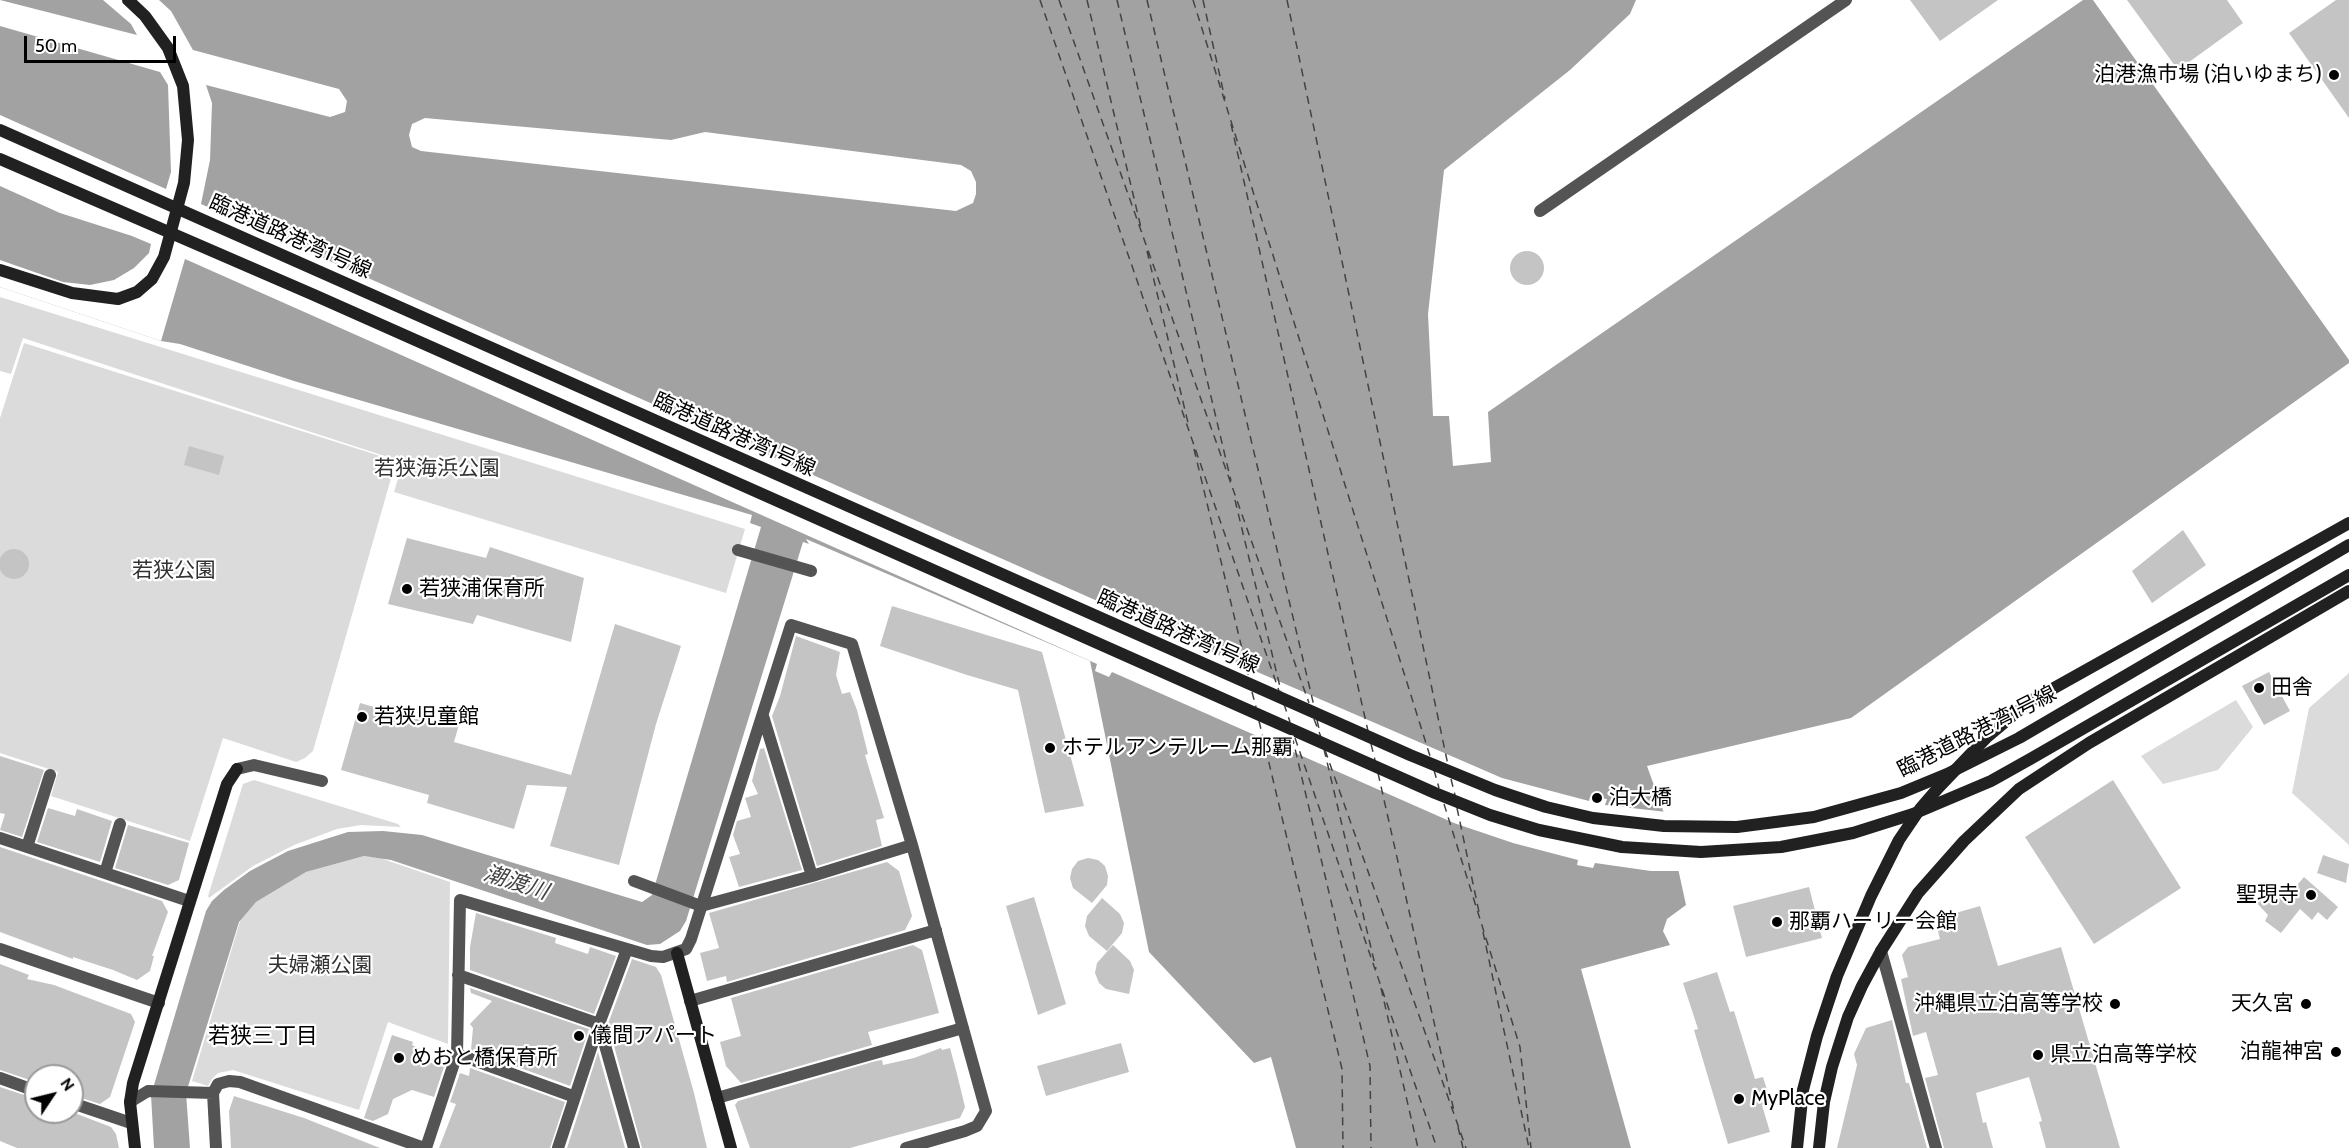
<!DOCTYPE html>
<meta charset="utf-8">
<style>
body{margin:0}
#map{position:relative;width:2349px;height:1148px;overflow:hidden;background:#fff;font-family:Cabin,sans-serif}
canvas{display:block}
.north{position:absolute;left:24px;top:1064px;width:60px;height:60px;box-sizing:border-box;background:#fff;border:2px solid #999;border-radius:50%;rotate:55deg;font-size:16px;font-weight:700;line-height:24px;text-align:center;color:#000}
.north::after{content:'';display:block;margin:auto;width:21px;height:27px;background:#000;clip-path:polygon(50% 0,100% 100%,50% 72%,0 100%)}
.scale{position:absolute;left:24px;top:36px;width:152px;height:27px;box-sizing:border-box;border:3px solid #000;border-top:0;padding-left:8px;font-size:18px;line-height:21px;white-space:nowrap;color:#000;-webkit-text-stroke:4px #fff;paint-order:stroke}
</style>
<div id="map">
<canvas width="2349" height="1148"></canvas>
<div class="north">N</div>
<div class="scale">50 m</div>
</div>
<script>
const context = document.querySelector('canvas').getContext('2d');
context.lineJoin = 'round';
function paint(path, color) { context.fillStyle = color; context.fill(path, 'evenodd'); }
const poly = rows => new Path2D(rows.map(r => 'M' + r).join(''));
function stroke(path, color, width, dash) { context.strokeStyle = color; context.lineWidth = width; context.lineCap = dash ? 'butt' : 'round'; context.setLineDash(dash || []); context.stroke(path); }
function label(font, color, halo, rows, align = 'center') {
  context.font = font + ' Cabin,"Noto Sans JP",sans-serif'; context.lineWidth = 4.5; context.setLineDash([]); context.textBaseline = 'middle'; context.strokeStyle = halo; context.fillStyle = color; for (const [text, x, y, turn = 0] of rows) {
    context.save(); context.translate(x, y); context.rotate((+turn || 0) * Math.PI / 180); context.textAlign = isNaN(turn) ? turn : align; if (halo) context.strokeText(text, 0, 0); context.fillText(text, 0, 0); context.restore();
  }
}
paint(poly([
 [0,297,745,529,726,593,394,492,403,462,23,338,11,374,0,371],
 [24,343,396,461,313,751,305,758,296,762,223,738,190,841,51,796,58,772,0,753,0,418],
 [2349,673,2349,845,2292,793,2309,708],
 [2236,700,2253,727,2218,770,2163,784,2141,756],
 [254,780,398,824,401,827,361,825,337,829,294,845,253,866,209,898,208,896,243,784],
 [364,856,380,858,450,882,448,1044,388,1022,359,1110,233,1070,218,1073,212,1079,208,1086,192,1081,241,918,256,902,306,872]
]), '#dbdbdb');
paint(poly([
 [0,0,1636,0,1630,14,1570,70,1444,170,1428,314,1433,416,1449,416,1453,466,1491,462,1488,412,2083,0,2093,0,2349,360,2349,363,1851,718,1647,766,1669,827,1686,905,1667,919,1663,931,1670,945,1581,969,1631,1148,1296,1148,1271,1057,1254,1063,1149,952,1090,661,806,539,809,544,803,542,686,921,680,931,660,944,647,945,391,860,364,856,306,872,256,902,239,922,186,1093,190,1148,154,1148,151,1095,206,911,212,901,224,890,250,871,288,851,348,832,383,831,422,835,642,902,652,895,761,527,750,523,752,515,294,381,180,344,161,341,0,287]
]), '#a2a2a2');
paint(poly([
 [0,0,137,35,131,24,103,0,159,0,171,11,193,50,339,89,347,101,345,112,330,117,206,85,212,103,210,160,201,204,1120,611,1123,607,1138,614,1135,619,1502,778,1589,801,1590,797,1607,799,1605,805,1667,812,1683,871,1651,871,1595,863,1593,868,1577,865,1578,860,1513,843,1454,823,1112,672,1109,677,1095,671,1097,664,185,259,161,341,0,287,0,260,63,282,90,285,114,280,134,268,149,253,151,244,132,236,60,213,0,186,0,115,166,189,171,172,168,85,160,72,0,26],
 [425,118,671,140,705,132,961,165,971,171,976,182,976,194,973,203,956,211,421,151,412,147,409,135,412,124]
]), '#fff');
stroke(poly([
 [1040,0,1279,691],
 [1059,0,1309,703],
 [1087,0,1142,232],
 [1117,0,1231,481],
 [1147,0,1314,706],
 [1193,0,1430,756],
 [1203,0,1225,99],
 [1287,0,1448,765],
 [1231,124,1368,731],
 [1147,251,1189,427],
 [1194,449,1249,678],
 [1235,500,1281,691],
 [1252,692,1256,707],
 [1284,704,1290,722],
 [1314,719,1321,737],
 [1317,720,1320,733],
 [1259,721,1342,1069,1343,1148],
 [1292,736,1370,1066,1371,1148],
 [1295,738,1437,1148],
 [1371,744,1375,760],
 [1324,749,1376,969],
 [1325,750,1466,1148],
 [1434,770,1439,788],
 [1378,773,1454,1111],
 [1451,779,1455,795],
 [1444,804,1520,1047,1531,1148],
 [1457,808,1479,912],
 [1483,932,1529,1148],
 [1381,988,1418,1148],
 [1458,1127,1463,1148]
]), '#434343', 1.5, [8, 6]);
paint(poly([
 [1910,0,1998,0,1940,41],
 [2127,0,2227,0,2243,23,2178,70],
 [2336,0,2349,0,2349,118,2289,33],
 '1510 268a17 17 0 1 1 34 0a17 17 0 1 1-34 0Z',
 [189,446,224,456,219,475,184,465],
 [2183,530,2206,565,2152,603,2132,571],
 [407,538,486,558,490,547,584,578,571,642,477,615,473,624,388,604],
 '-1 564a15 15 0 1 1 30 0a15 15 0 1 1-30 0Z',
 [892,606,1042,652,1084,806,1045,813,1018,690,967,675,880,646],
 [615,624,681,646,656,724,619,865,550,846,567,787,527,785,514,829,427,803,429,795,341,770,360,703,438,725,441,715,460,721,454,742,571,775],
 [796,636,840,652,836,675,842,694,850,692,857,710,868,754,865,755,884,818,876,820,882,846,817,866,772,716,780,696],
 [2269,672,2290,711,2264,725,2242,686],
 [764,748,802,870,739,887,729,857,740,854,733,835,737,821,751,817,745,798,758,794,752,781,760,749],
 [0,756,44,770,22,837,0,830,5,814,0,813],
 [2113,780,2181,888,2094,944,2025,837],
 [48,808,75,816,77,809,112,821,100,862,37,842],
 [128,825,189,843,179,880,168,885,115,868],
 [0,847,162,901,168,912,152,956,154,956,150,971,137,980,113,970,73,957,73,959,0,932],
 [2323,855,2349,864,2346,883,2317,873],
 [1088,858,1098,860,1105,866,1108,876,1107,885,1092,903,1073,888,1070,878,1072,869,1078,861],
 [887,862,899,871,912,916,905,930,727,982,726,976,707,981,700,953,719,948,709,913],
 [2304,877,2338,907,2327,920,2318,912,2312,920,2300,909,2281,933,2265,921,2268,915,2254,900,2269,884,2286,898],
 [1809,887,1822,938,1746,957,1733,906],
 [1034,897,1066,1004,1038,1015,1006,906],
 [1102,898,1120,914,1124,923,1122,933,1107,951,1089,936,1085,926,1087,916],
 [1980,906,1998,966,2061,947,2120,1148,2046,1148,2039,1122,2042,1121,2029,1077,1976,1093,1983,1123,1986,1122,1993,1148,1944,1148,1925,1078,1938,1075,1926,1032,1913,1036,1901,979,1908,977,1902,955,1908,947,1940,939,1935,919],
 [476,913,556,938,555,943,588,954,590,947,616,956,594,1014,470,970,470,947],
 [913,945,922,950,939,1013,868,1032,872,1045,741,1083,726,1066,720,1042,741,1036,731,998],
 [1113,945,1130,961,1134,970,1129,994,1106,989,1099,983,1095,973,1097,963],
 [632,959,656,967,661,975,694,1093,707,1148,642,1148,608,1024],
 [0,964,29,975,27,979,54,985,131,1014,135,1022,110,1097,100,1104,72,1095,72,1076,36,1076,36,1082,0,1070],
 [1717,972,1730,1012,1734,1011,1755,1079,1763,1077,1771,1102,1762,1105,1770,1132,1728,1144,1694,1030,1698,1029,1683,983],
 [470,988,589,1029,570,1086,471,1050,473,1028,470,1024,492,1001,471,993],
 [1892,1020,1906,1083,1909,1083,1927,1148,1837,1148,1857,1065,1854,1054,1866,1028],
 [392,1035,413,1042,412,1045,422,1050,420,1059,444,1067,434,1097,412,1090,393,1099,388,1114,373,1121,364,1118],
 [1121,1043,1129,1072,1046,1096,1037,1066],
 [941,1048,942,1050,950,1048,957,1074,965,1107,960,1118,850,1148,750,1148,735,1105,738,1101,876,1061,882,1060,883,1065,914,1058],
 [598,1052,625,1148,567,1148,583,1099],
 [470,1068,565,1102,550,1148,439,1148,456,1104,450,1102,460,1073,469,1076],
 [0,1087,36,1099,36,1112,72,1112,111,1127,116,1134,119,1148,17,1148,0,1141],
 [234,1096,304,1118,380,1148,231,1148,229,1111]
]), '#c4c4c4');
stroke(poly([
 [1540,211,1846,0],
 [738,550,811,571],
 [763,716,812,876],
 [237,769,254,765,322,781],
 [0,838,189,901],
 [27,847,50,775],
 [105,873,120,824],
 [634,881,701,906,812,876,912,845],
 [0,949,159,1003],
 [1881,951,1936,1148],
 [458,975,599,1024,634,1148],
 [690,1001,936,930],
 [457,1054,575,1097],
 [0,1078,36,1091],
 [717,1098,963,1028],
 [130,1102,148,1091,213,1093],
 [72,1103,131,1123],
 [216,1148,213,1093,218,1084,229,1081,240,1082,424,1148],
 [426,1148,457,1054,460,900,651,956,663,957,686,949,691,939,791,625,852,644,912,845,986,1111,977,1126,965,1131,906,1148],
 [558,1148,599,1024,627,949]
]), '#545454', 12);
stroke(poly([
 [0,270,72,293,118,299,137,292,152,279,164,257,184,183,188,140,183,86,168,48,145,16,128,0],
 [677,953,731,1148],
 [135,1148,130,1102,133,1083,227,784,237,769],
 [1797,1148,1803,1090,1817,1036,1837,976,1871,896,1899,840,1920,809,1939,787,1986,738,2029,702,2349,523],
 [1819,1148,1824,1102,1832,1067,1848,1017,1862,986,1881,951,1918,893,1964,841,2019,789,2089,743,2349,591]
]), '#212121', 12);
stroke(poly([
 [0,130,1410,755,1495,790,1546,807,1593,818,1664,826,1737,827,1814,817,1901,793,1947,774,2019,738,2349,545],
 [0,159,314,295,1435,793,1490,815,1539,830,1622,847,1701,852,1781,847,1853,833,1913,814,1991,781,2032,758,2349,575]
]), '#212121', 12);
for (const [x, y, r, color] of [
 [2334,75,6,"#000"],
 [407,589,6,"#000"],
 [2259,688,6,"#000"],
 [362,717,6,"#000"],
 [1050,748,6,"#000"],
 [1597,798,6,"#000"],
 [2311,895,6,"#000"],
 [1777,922,6,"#000"],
 [2115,1004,6,"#000"],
 [2306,1004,6,"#000"],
 [579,1036,6,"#000"],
 [2336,1052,6,"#000"],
 [2038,1055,6,"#000"],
 [399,1058,6,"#000"],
 [1739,1099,6,"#000"]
]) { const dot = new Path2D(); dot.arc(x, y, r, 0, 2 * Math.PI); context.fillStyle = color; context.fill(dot); stroke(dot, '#fff', 2); }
label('21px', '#000', '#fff', [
 ["泊港漁市場 (泊いゆまち)",2322,75,"right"],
 ["若狭浦保育所",419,589],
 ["田舎",2271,688],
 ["若狭児童館",374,717],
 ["ホテルアンテルーム那覇",1062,748],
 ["泊大橋",1609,798],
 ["聖現寺",2299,895,"right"],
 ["那覇ハーリー会館",1789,922],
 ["沖縄県立泊高等学校",2103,1004,"right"],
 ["天久宮",2294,1004,"right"],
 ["儀間アパート",591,1036],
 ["泊龍神宮",2324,1052,"right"],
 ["県立泊高等学校",2050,1055],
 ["めおと橋保育所",411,1058],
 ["MyPlace",1751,1099]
], 'left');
label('21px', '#000', '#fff', [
 ["臨港道路港湾1号線",290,237,24],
 ["臨港道路港湾1号線",734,435,24],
 ["臨港道路港湾1号線",1178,632,24],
 ["臨港道路港湾1号線",1977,732,-27]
]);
label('21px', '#323232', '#fff', [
 ["若狭海浜公園",437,469],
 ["若狭公園",174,571],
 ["夫婦瀬公園",320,966]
]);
label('italic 22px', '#434343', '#fff', [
 ["潮渡川",516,883,18]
]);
label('22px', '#000', '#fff', [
 ["若狭三丁目",263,1037]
]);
</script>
